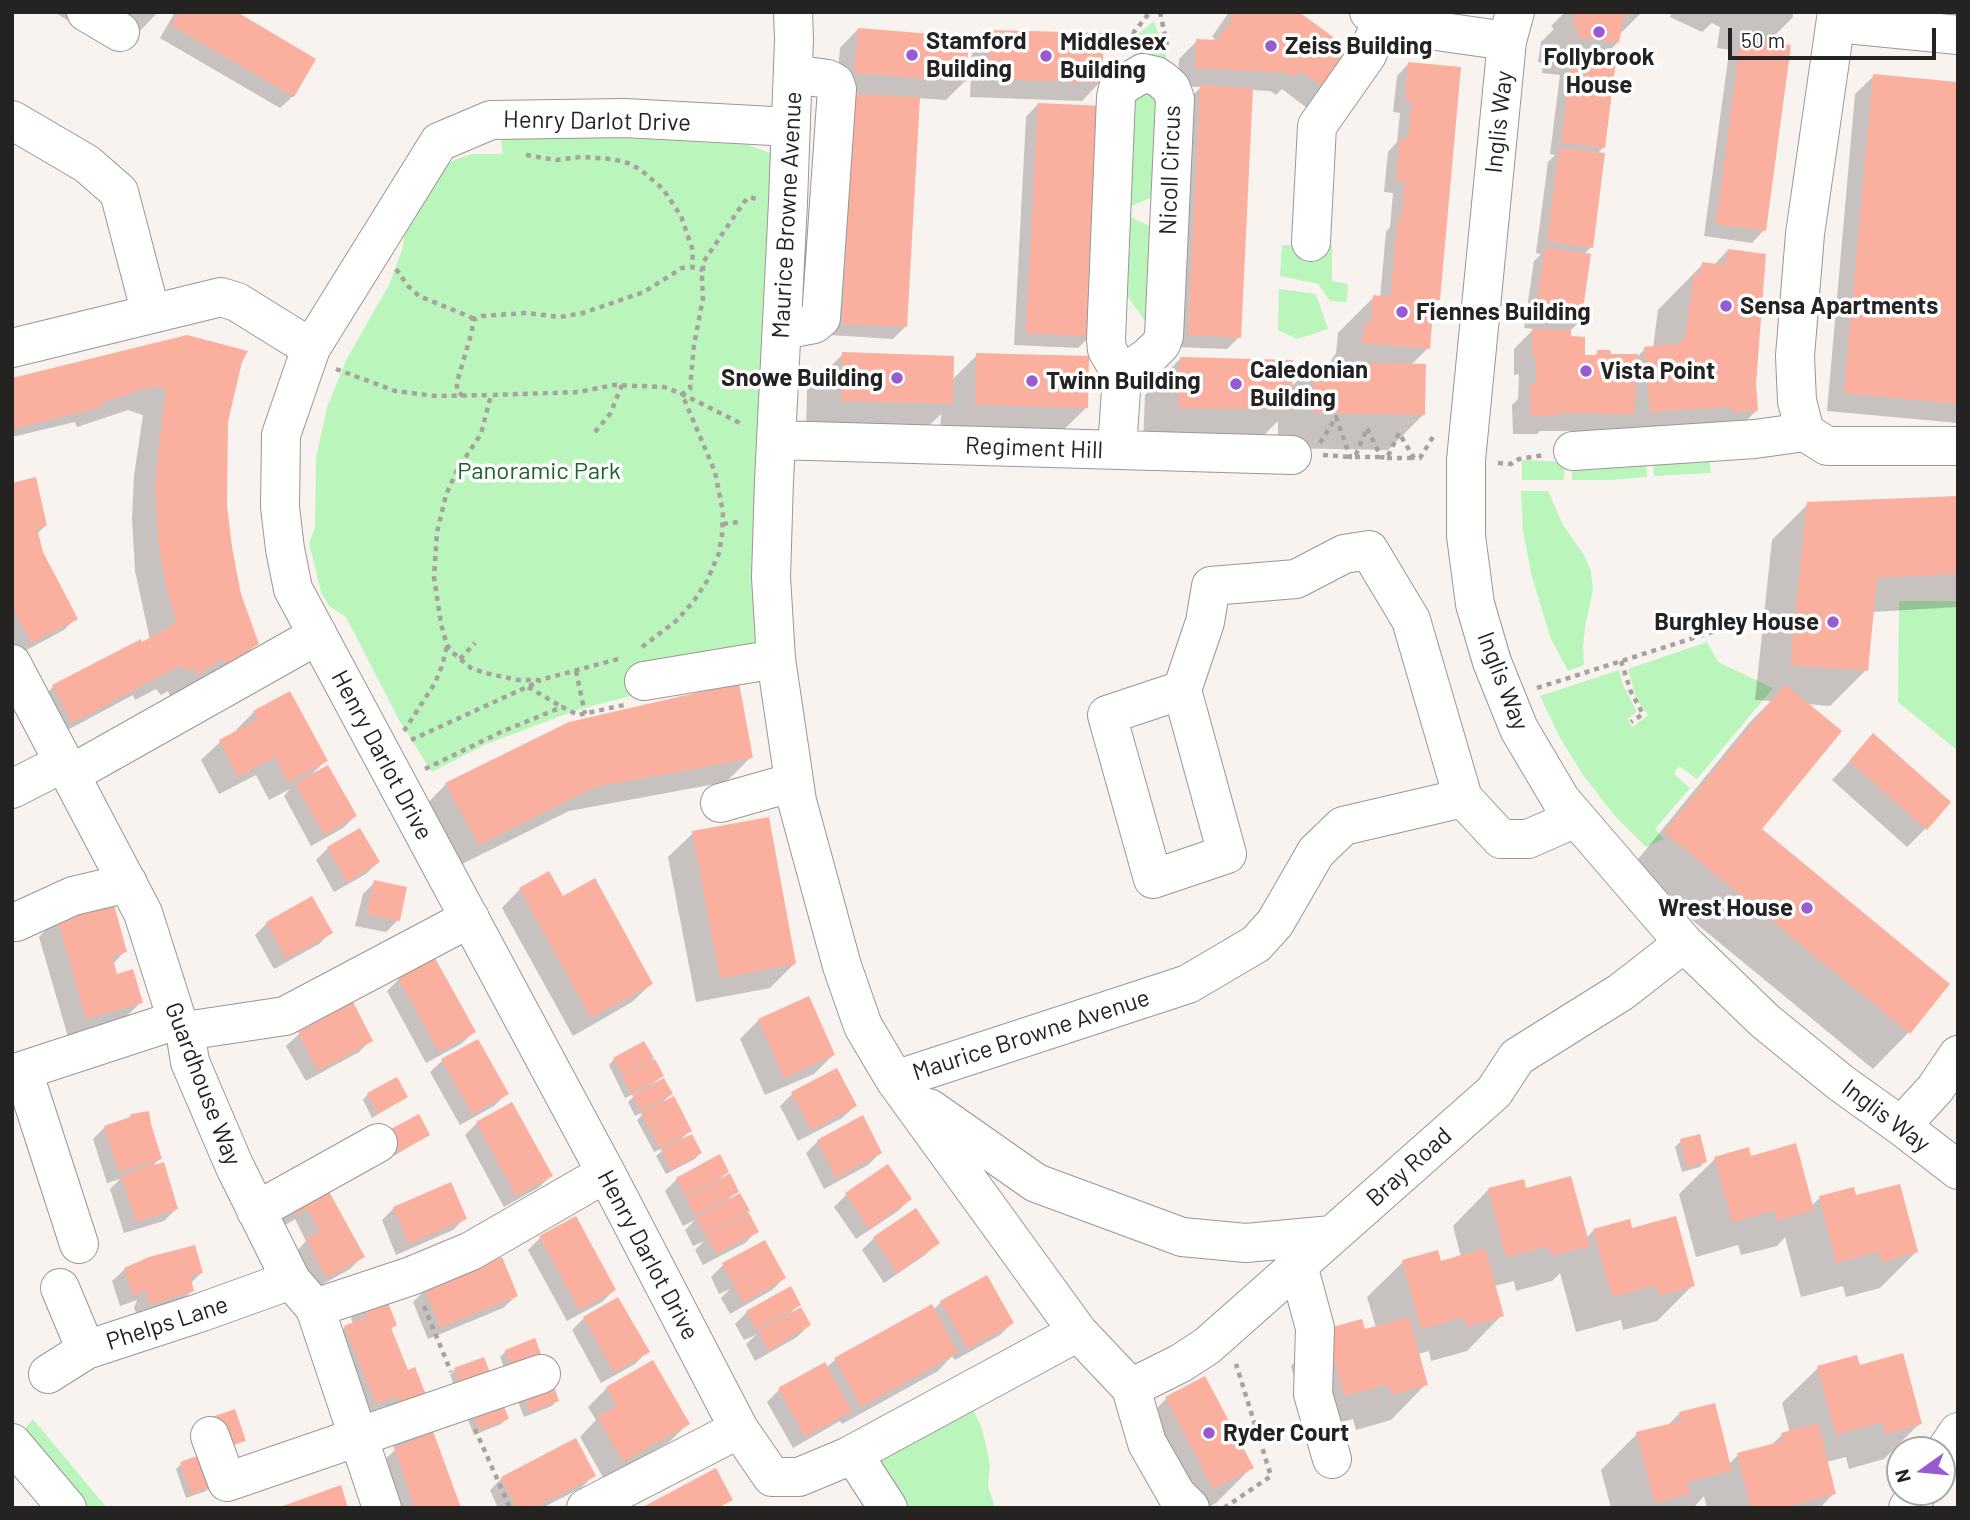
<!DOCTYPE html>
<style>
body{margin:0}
#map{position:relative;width:1970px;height:1520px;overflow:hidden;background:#f9f3f0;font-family:Barlow,sans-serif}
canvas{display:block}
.frame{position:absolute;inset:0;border:14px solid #252322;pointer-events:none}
.north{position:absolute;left:1886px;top:1436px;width:70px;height:70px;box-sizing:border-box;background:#fff;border:2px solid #a8a7a7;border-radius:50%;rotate:255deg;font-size:19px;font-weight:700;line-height:28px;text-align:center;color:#252322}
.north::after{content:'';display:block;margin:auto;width:24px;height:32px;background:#985ad1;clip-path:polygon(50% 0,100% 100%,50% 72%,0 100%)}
.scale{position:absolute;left:1728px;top:28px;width:208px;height:32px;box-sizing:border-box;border:4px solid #252322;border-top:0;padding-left:9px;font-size:21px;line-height:24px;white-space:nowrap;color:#252322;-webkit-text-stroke:5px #fff;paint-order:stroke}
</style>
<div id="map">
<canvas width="1970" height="1520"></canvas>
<div class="frame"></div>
<div class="north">N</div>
<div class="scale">50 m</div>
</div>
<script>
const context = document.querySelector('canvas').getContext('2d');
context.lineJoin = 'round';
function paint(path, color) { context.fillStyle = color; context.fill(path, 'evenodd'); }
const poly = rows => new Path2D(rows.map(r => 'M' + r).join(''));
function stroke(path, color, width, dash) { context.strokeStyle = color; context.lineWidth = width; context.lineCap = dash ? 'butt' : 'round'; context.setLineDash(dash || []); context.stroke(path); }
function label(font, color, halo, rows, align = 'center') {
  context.font = font + ' Barlow,sans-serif'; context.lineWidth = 7; context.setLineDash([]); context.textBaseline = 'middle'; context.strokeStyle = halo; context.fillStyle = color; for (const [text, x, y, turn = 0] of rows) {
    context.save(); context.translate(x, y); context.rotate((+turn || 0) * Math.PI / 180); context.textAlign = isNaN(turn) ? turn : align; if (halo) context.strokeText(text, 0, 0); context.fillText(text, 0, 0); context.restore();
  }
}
paint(poly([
 [1154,21,1167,58,1133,56,1138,34],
 [1157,88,1154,196,1130,207,1127,98],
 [511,131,748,145,778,156,756,643,642,693,577,710,484,745,432,772,399,720,346,617,329,606,321,592,309,543,315,528,316,458,327,407,347,358,389,285,402,250,405,230,442,168,454,160,472,154,503,154,501,139],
 [1129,216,1153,228,1147,324,1125,293],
 [1282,245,1332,245,1332,281,1348,284,1347,302,1330,301,1318,284,1280,276],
 [1279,289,1316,294,1328,329,1297,339,1278,330],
 [1709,458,1711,473,1654,476,1653,461],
 [1522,460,1565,462,1564,480,1522,480],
 [1572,462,1646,462,1647,477,1611,480,1572,480],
 [1521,491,1548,491,1563,525,1584,555,1591,571,1593,590,1585,627,1583,646,1584,665,1568,671,1550,637,1531,573,1523,531],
 [1899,601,1958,601,1958,751,1898,702],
 [1707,642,1718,662,1773,688,1697,779,1679,766,1674,774,1690,788,1655,829,1664,839,1646,847,1615,816,1583,775,1560,738,1540,696,1619,670,1623,685,1637,712,1627,719,1633,727,1648,715,1637,700,1628,669],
 [972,1407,981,1426,986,1445,990,1465,988,1486,995,1508,900,1508,876,1460],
 [33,1419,107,1508,78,1508,18,1437]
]), '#baf6bc');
paint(poly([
 [54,12,158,12,120,52],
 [175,12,233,12,293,96,280,108,160,38],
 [1229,12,1296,12,1326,89,1307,108,1282,89,1276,95,1270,91,1252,90,1239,337,1227,349,1176,347,1189,99,1201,87,1177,86,1179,59,1197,41,1213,41,1215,39,1212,37],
 [1565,12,1642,12,1618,36,1617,43,1607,53,1603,148,1597,154,1591,247,1584,254,1579,322,1569,332,1570,338,1583,357,1593,357,1598,352,1609,355,1638,356,1645,349,1653,348,1658,310,1703,264,1713,266,1728,250,1754,384,1757,410,1721,446,1613,431,1540,431,1537,434,1513,434,1512,405,1518,399,1519,374,1514,375,1514,349,1534,329,1524,328,1534,261,1541,254,1536,253,1548,162,1555,155,1550,154,1560,75,1542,73,1543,63,1538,62,1541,42,1554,29,1551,26],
 [1672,12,1793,12,1793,17,1767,43,1764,230,1752,243,1704,236,1729,52,1732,50,1717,48,1720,27,1712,23,1702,32,1670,17],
 [858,29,964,82,946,100,918,98,905,327,893,339,830,335,843,108,858,93,836,91,840,48],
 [990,32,1100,82,1082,101,970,97,972,50],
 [1409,63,1438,300,1431,307,1428,348,1411,365,1424,414,1388,450,1278,448,1278,421,1254,445,1143,443,1145,395,1180,359,1290,388,1315,364,1329,364,1336,353,1338,333,1374,297,1380,298,1386,232,1390,227,1393,193,1384,192,1388,152,1397,142,1400,113,1393,112,1397,76],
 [1874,76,1958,84,1958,423,1827,411,1855,94],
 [1038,104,1090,336,1078,348,1014,345,1026,117],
 [843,354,952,380,977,355,1086,408,1050,443,940,440,941,414,915,439,806,436,807,390],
 [241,361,226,422,225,505,240,595,257,643,233,668,171,699,168,691,161,695,156,689,135,700,133,695,60,734,41,699,53,687,150,640,135,571,132,519,134,476,143,415,128,410,77,427,75,422,12,437,12,380],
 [12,484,45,526,37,534,41,552,76,618,64,630,19,654,12,642],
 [1958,498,1958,607,1872,612,1866,670,1830,706,1807,704,1759,830,1948,985,1908,1033,1873,1069,1630,869,1750,722,1771,701,1755,700,1772,540,1808,504],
 [254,712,325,761,312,774,355,816,343,828,311,846,284,796,290,789,269,800,256,775,219,794,201,760,220,742,237,732,236,730],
 [1873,736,1926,828,1907,847,1832,780],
 [751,757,726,782,569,811,454,868,422,809,446,784],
 [693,833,795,963,770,988,696,1002,668,857],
 [328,848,378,862,366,874,334,892,316,860],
 [375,882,398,920,386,932,355,926,363,894],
 [520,889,562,898,651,984,632,1002,573,1036,502,908],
 [57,918,125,951,113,964,116,976,141,1002,122,1021,68,1037,39,937],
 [267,923,331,932,319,944,274,969,255,935],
 [399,979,474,1032,461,1044,426,1063,387,991],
 [352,1005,371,1040,359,1052,306,1081,286,1046,299,1034],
 [759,1020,833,1055,814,1074,765,1095,740,1039],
 [643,1043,662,1076,652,1085,671,1094,660,1105,690,1130,680,1141,700,1153,695,1159,666,1174,656,1156,666,1147,654,1152,637,1120,646,1111,635,1116,628,1102,638,1092,625,1098,609,1065,614,1059],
 [443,1060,506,1094,494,1106,460,1125,430,1072],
 [368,1094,406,1097,372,1118,363,1100],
 [792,1094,855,1106,842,1118,798,1141,780,1106],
 [477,1123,551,1176,538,1188,504,1207,465,1135],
 [105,1127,160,1158,153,1166,176,1209,164,1221,124,1233,110,1189,120,1179,107,1183,93,1139],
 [427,1135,394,1156,385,1137],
 [818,1141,880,1153,868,1165,824,1189,806,1153],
 [1681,1141,1705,1161,1700,1167,1682,1172,1675,1147],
 [719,1156,727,1172,718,1181,736,1191,727,1201,739,1195,757,1231,745,1243,703,1265,695,1250,704,1241,693,1246,685,1230,695,1220,683,1226,665,1191,677,1179],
 [1750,1158,1811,1206,1820,1198,1855,1197,1916,1252,1880,1288,1846,1297,1843,1286,1801,1297,1785,1237,1777,1246,1741,1255,1738,1245,1696,1257,1679,1194,1715,1159],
 [888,1167,910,1199,898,1211,856,1239,834,1207,846,1195],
 [320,1179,362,1257,350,1269,314,1289,295,1253,306,1241,295,1219,282,1227,273,1210],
 [1522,1181,1525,1190,1586,1238,1594,1230,1631,1230,1693,1285,1657,1321,1623,1330,1621,1320,1576,1332,1560,1273,1552,1281,1516,1291,1514,1281,1494,1286,1502,1315,1467,1351,1431,1361,1429,1351,1418,1354,1426,1384,1391,1420,1356,1430,1353,1419,1309,1431,1291,1366,1326,1330,1364,1331,1376,1328,1367,1297,1403,1262,1440,1263,1461,1257,1453,1226,1488,1190],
 [394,1208,465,1218,453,1230,396,1255,382,1220],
 [915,1210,937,1243,925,1255,884,1283,862,1250,874,1238],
 [575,1218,614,1290,602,1302,567,1321,528,1250,540,1238],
 [764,1242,784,1278,772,1290,730,1314,721,1298,730,1289,719,1294,711,1277,723,1265],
 [125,1269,201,1273,190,1284,192,1291,179,1303,138,1316,134,1308,137,1300,120,1306,112,1281],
 [425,1290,516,1296,503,1308,428,1339,413,1302],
 [941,1302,1012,1323,1000,1335,955,1360,952,1356,938,1371,842,1424,840,1421,793,1448,767,1402,779,1390,826,1368,835,1360,931,1307,933,1310],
 [799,1305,789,1314,809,1325,797,1337,755,1361,746,1344,756,1335,744,1340,735,1324,747,1312],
 [363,1306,395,1325,390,1330,407,1372,426,1399,391,1421,385,1406,364,1415,333,1340,345,1327,353,1324,351,1318],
 [584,1318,647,1352,635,1364,601,1383,572,1330],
 [534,1341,507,1375,500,1357,506,1351],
 [483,1359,457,1393,450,1375,455,1370],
 [1859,1367,1920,1423,1884,1459,1849,1469,1846,1457,1826,1462,1834,1493,1820,1508,1707,1508,1704,1496,1695,1506,1687,1508,1611,1508,1601,1470,1637,1434,1667,1426,1679,1414,1729,1464,1738,1455,1770,1446,1782,1435,1790,1433,1782,1403,1818,1368],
 [1205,1378,1252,1467,1216,1503,1207,1508,1130,1435,1166,1399],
 [607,1388,688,1424,669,1442,604,1479,580,1437,596,1420,588,1407],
 [517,1399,557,1400,552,1406,524,1417],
 [467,1417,507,1419,501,1424,474,1435],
 [428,1423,459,1508,399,1508,382,1462,395,1450,392,1444],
 [181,1464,212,1485,206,1491,186,1498,176,1469],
 [593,1476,581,1488,542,1508,498,1508,490,1490,502,1478]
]), '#0003');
paint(poly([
 [179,12,237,12,316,59,294,97,171,25],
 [1232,12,1299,12,1355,53,1327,90,1300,71,1295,77,1289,73,1195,68,1196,39,1217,40,1232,20,1229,17],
 [1575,12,1630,12,1623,19,1619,43,1577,37,1578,27,1573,27],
 [858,28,969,37,966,82,854,73],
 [990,30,1104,33,1102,83,988,79],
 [1741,38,1791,45,1766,231,1716,224],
 [1573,47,1617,53,1605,148,1561,142],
 [1408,62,1461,67,1440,300,1434,300,1430,349,1362,343,1364,323,1371,323,1373,295,1390,297,1398,218,1401,218,1405,182,1396,181,1400,138,1408,138,1412,101,1405,101],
 [1873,74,1958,82,1958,404,1844,393],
 [1200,85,1253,88,1241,338,1188,335],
 [855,94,920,97,907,327,842,324],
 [1038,103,1104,106,1092,337,1026,333],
 [1559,148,1605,153,1593,248,1547,241],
 [1545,247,1591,254,1581,323,1535,316],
 [1728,249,1766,254,1756,384,1758,411,1732,412,1731,407,1650,412,1644,347,1678,344,1685,339,1694,273,1700,274,1702,262,1725,265],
 [1532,329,1571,330,1571,336,1585,337,1585,355,1597,355,1597,350,1610,350,1611,354,1638,354,1634,414,1557,413,1557,416,1531,416,1530,385,1536,384,1536,357,1532,357],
 [187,335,248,351,242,362,228,422,227,505,232,548,241,594,259,644,226,664,223,659,196,675,193,667,186,672,181,665,72,723,52,685,141,639,142,642,176,623,165,581,159,545,155,493,158,450,166,390,154,386,101,403,102,407,12,429,12,378],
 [842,352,954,356,953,404,841,401],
 [976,353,1089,356,1088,408,975,405],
 [1180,357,1293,360,1292,410,1178,408],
 [1314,362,1426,364,1425,415,1313,413],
 [36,477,47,526,37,528,43,552,78,619,31,643,12,607,12,483],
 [1958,496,1958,574,1877,578,1868,671,1790,665,1807,502],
 [739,683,753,758,595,787,479,845,445,783,569,722],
 [1785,684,1842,731,1762,829,1950,984,1910,1034,1664,832],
 [290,691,328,761,288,782,275,757,238,777,219,740,258,719,253,711],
 [1873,733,1951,802,1927,830,1849,761],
 [328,765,357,816,324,835,295,783],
 [769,817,796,964,720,978,692,831],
 [360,828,380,862,347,882,327,847],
 [549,871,563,896,595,878,653,984,591,1018,519,888],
 [374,880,407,887,400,921,366,914],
 [312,896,333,933,286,959,266,922],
 [113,901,127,952,112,956,117,974,133,969,143,1003,86,1019,57,917],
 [435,958,476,1032,439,1052,398,978],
 [809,996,835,1055,784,1078,758,1019],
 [353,1002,373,1041,318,1071,298,1032],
 [478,1039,509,1094,472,1114,441,1059],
 [644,1041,654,1058,622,1075,613,1058],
 [655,1059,664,1076,631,1093,622,1076],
 [837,1068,857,1106,811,1130,791,1092],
 [397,1077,408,1097,378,1114,367,1093],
 [664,1078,673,1094,641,1111,632,1095],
 [674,1096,692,1131,660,1148,651,1131,673,1118,650,1130,641,1113],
 [512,1102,553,1176,516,1196,476,1122],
 [149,1111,151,1124,162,1159,119,1172,104,1126,130,1117,131,1114],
 [419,1114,430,1135,400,1152,389,1130],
 [863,1115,882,1153,836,1178,817,1140],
 [692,1134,702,1153,671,1170,661,1149],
 [1700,1134,1707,1162,1687,1167,1680,1139],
 [1796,1143,1814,1210,1777,1221,1774,1210,1732,1222,1714,1157,1749,1147,1751,1156],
 [720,1154,729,1172,686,1197,676,1178],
 [164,1162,178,1209,136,1222,121,1176,153,1163,155,1165],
 [888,1164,912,1199,869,1229,845,1193],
 [730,1173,739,1192,695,1215,686,1199],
 [1571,1176,1590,1246,1551,1256,1549,1246,1506,1257,1488,1188,1524,1179,1526,1188],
 [321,1177,365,1257,327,1278,306,1239,320,1232,307,1209,294,1216,284,1197],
 [451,1182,467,1219,409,1244,393,1207],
 [1900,1184,1918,1252,1882,1262,1879,1251,1836,1263,1819,1196,1854,1187,1856,1195],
 [740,1193,750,1211,705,1235,696,1217],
 [916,1208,940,1243,897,1273,873,1237],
 [749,1213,759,1232,716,1254,706,1236],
 [576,1216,616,1290,579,1310,539,1236],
 [1676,1216,1695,1286,1659,1296,1656,1285,1612,1297,1593,1229,1630,1219,1632,1228],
 [765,1240,786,1278,743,1303,733,1284,773,1262,732,1283,722,1263],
 [195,1245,203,1273,190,1275,194,1291,150,1305,146,1295,147,1290,133,1296,124,1268,149,1257],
 [1485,1248,1504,1316,1467,1327,1464,1317,1421,1329,1402,1260,1438,1250,1441,1261],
 [502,1257,518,1296,440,1328,424,1288],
 [987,1275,1014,1323,967,1349,940,1301],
 [791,1286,801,1305,756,1330,746,1311],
 [385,1295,397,1325,391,1328,408,1370,415,1367,428,1400,403,1410,397,1396,376,1404,344,1326,367,1317,362,1305],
 [618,1297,650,1352,614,1372,583,1317],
 [932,1304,958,1353,861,1407,834,1358],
 [801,1307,811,1325,768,1351,758,1331],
 [1409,1317,1428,1385,1391,1395,1388,1384,1345,1396,1325,1329,1362,1319,1365,1329],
 [535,1338,543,1359,513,1371,505,1350],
 [1903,1353,1922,1424,1885,1434,1882,1422,1836,1435,1817,1366,1857,1355,1860,1365],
 [484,1357,492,1378,462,1389,454,1368],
 [653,1360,690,1424,623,1462,597,1417,617,1406,606,1387],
 [825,1362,852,1411,805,1437,778,1388],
 [1205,1376,1254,1468,1213,1489,1165,1397],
 [552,1380,559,1401,530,1412,522,1392],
 [501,1399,509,1419,479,1430,471,1410],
 [1715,1403,1732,1471,1687,1482,1690,1494,1655,1503,1636,1432,1681,1421,1679,1412],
 [235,1409,246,1441,223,1448,212,1417],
 [429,1420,461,1508,415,1508,394,1448,409,1443,404,1430],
 [1818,1423,1836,1494,1789,1506,1789,1508,1751,1508,1737,1453,1783,1441,1781,1433],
 [576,1438,596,1476,533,1508,516,1508,501,1477],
 [203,1454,214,1486,191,1494,180,1462],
 [716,1468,733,1500,718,1508,641,1508],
 [341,1485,348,1508,280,1508,280,1507]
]), '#faaf9f');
const minor = poly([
 [86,12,120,32],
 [793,12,794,39,788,202,774,481,771,577,776,659,797,801,842,966,863,1026,895,1080,1078,1332,1131,1388,1147,1443,1176,1494,1190,1508],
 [1369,12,1382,20,1415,28,1507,41],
 [1515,12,1507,41,1466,460,1466,536,1475,604,1492,662,1519,729,1561,800,1684,943,1765,1021,1841,1083,1901,1126,1958,1170],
 [1837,12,1805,234,1795,356,1797,401,1805,432,1827,446,1958,446],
 [1836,23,1958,35],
 [1143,73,1156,76,1162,80,1171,88,1175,99,1164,336,1161,344,1149,356,1122,375,1107,350,1106,339,1116,97,1118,88,1143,73],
 [12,120,87,164,119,192,151,314],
 [791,127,625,118,491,120,439,142,311,348,281,435,280,507,285,549,293,589,606,1173,739,1429,772,1477,799,1477,847,1457,1078,1332],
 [1311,242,1317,126,1367,55,1382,20],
 [782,330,814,324,821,318,837,89,835,83,828,79,793,74],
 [12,348,221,297,237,302,311,348],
 [776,440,1292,455],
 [1117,450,1122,375],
 [1573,451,1755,439,1805,432],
 [12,664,143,913,177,1020,185,1031,190,1062,234,1165,291,1280,315,1308,382,1508],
 [644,681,776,659],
 [1182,690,1107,715,1153,879,1227,854,1182,690,1205,622,1211,586,1296,579,1344,554,1369,550,1411,620,1463,798,1501,839,1528,839,1576,818],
 [71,774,318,635],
 [12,789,63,763],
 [720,803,794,782],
 [16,922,73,896,128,883],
 [185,1031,285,1016,470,918],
 [23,1071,79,1244],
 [12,1074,177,1020],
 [895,1080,1188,984,1256,944,1275,923,1316,852,1343,826,1463,798],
 [929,1108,1036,1183,1182,1237,1246,1243,1332,1235],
 [1901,1126,1935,1089,1958,1055],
 [256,1211,378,1143],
 [1298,1265,1315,1328,1313,1394,1332,1459],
 [60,1288,86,1350],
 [315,1308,411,1276,471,1251,606,1173],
 [48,1374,86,1350,202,1312,291,1280],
 [1131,1388,1181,1363,1207,1346,1494,1092,1517,1057,1621,992,1684,943],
 [210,1436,227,1482,541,1374],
 [12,1443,67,1508],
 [853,1454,888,1508],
 [1942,1456,1958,1432],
 [586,1508,739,1429],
 [1908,1508,1918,1492]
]);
stroke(minor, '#9c9694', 40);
stroke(poly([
 [1160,12,1167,45],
 [1131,44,1134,32,1150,12],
 [526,155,556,160,581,157,612,159,628,163,641,170,663,189,681,216,693,251,692,267],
 [396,269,408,286,419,296,475,319],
 [336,369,395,391,436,396,491,395],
 [463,396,457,391,457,382,472,331,473,320,482,316,526,313,560,317,583,313,644,292,682,268,692,267,703,270],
 [595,432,610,414,622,385],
 [1320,443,1336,417,1350,457,1355,457,1367,428,1381,457,1387,458,1399,433,1414,458,1420,458,1433,437],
 [1323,455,1350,457],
 [1355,457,1381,457],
 [1387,458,1414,458],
 [1498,463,1511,464,1519,459,1544,455],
 [723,524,739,522],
 [642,647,676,621,694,601,707,581,719,553,722,535,723,512,715,472,682,394,744,425],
 [460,659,475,643],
 [618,659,540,680,518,680,485,673,471,668,452,652,447,645,441,624,434,577,437,532,446,495,457,470,481,434,491,395,579,392,614,385,664,387,682,394,690,389,694,345,703,298,702,279,704,261,744,202,750,197,756,199],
 [1621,661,1631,692,1643,714,1631,722],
 [576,671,585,714],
 [528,687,562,707],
 [1537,688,1737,624],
 [404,731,435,683,442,666,447,646],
 [411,740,540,681],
 [425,769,501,732,562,707,578,715,624,705],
 [424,1306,451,1372],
 [475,1429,510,1508],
 [1224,1508,1271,1476,1236,1364]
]), '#a7a2a0', 4.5, [5, 5]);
stroke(minor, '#fff', 38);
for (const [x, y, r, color] of [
 [1599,32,7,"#985ad1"],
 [1271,46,7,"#985ad1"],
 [912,55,7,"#985ad1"],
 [1046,56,7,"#985ad1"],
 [1726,306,7,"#985ad1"],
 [1402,312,7,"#985ad1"],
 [1586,371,7,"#985ad1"],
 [897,378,7,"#985ad1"],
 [1032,381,7,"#985ad1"],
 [1236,384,7,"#985ad1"],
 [1833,622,7,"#985ad1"],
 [1807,908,7,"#985ad1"],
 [1209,1433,7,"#985ad1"]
]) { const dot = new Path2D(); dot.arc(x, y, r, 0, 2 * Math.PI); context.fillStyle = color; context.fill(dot); stroke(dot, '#fff', 2.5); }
label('bold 24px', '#252322', '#fff', [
 ["Stamford",926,41],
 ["Building",926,69],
 ["Middlesex",1060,42],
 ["Building",1060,70],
 ["Zeiss Building",1285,46],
 ["Follybrook",1599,57,"center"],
 ["House",1599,85,"center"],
 ["Sensa Apartments",1740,306],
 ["Fiennes Building",1416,312],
 ["Caledonian",1250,370],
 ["Building",1250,398],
 ["Vista Point",1600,371],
 ["Snowe Building",883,378,"right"],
 ["Twinn Building",1046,381],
 ["Burghley House",1819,622,"right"],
 ["Wrest House",1793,908,"right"],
 ["Ryder Court",1223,1433]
], 'left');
label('24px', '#252322', '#fff', [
 ["Henry Darlot Drive",597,121,1],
 ["Inglis Way",1499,122,-84],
 ["Nicoll Circus",1170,170,-88],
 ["Maurice Browne Avenue",787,215,-87],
 ["Regiment Hill",1034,448,2],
 ["Inglis Way",1503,681,69],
 ["Henry Darlot Drive",382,755,62],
 ["Maurice Browne Avenue",1031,1035,-18],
 ["Guardhouse Way",203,1084,69],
 ["Inglis Way",1886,1116,37],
 ["Bray Road",1409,1167,-42],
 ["Henry Darlot Drive",648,1255,62],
 ["Phelps Lane",167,1323,-18]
]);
label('24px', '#1c6327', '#fff', [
 ["Panoramic Park",539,471]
]);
</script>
